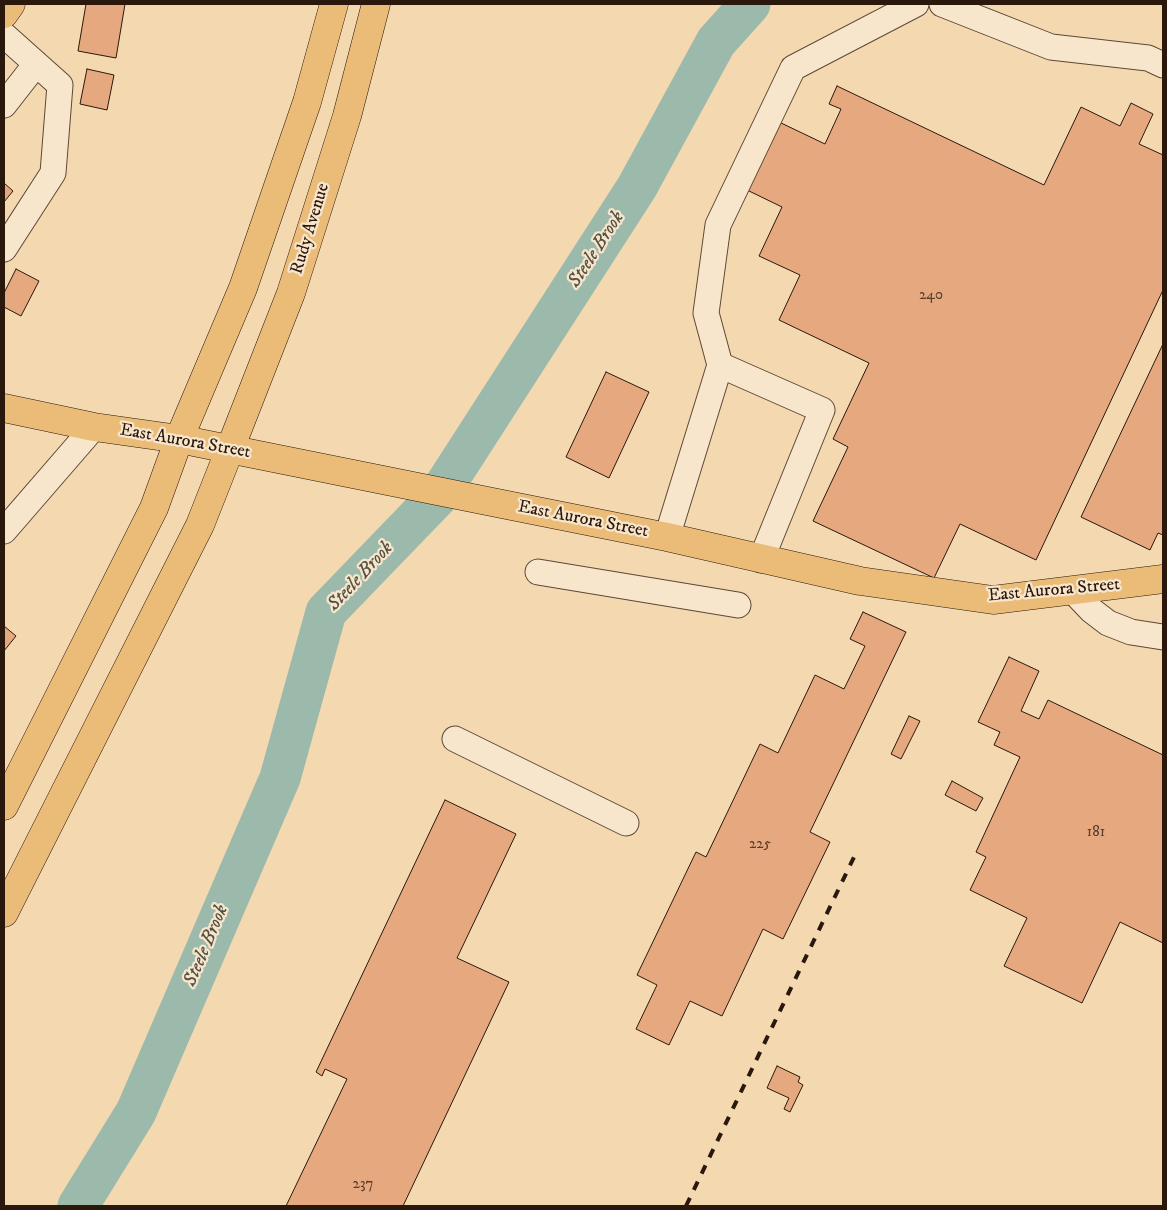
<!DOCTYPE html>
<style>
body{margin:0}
#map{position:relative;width:1167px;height:1210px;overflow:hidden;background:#f4d8b0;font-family:"IM FELL DW Pica",serif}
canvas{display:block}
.frame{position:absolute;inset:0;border:5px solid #2b180d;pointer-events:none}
</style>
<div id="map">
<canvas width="1167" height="1210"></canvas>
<div class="frame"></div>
</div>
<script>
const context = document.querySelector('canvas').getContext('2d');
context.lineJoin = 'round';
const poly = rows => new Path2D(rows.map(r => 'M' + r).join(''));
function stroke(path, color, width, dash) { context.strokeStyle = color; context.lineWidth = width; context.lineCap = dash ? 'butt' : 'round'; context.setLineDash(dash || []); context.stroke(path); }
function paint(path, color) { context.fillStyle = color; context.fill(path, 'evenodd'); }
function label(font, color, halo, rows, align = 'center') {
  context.font = font + ' "IM FELL DW Pica",serif'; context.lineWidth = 4.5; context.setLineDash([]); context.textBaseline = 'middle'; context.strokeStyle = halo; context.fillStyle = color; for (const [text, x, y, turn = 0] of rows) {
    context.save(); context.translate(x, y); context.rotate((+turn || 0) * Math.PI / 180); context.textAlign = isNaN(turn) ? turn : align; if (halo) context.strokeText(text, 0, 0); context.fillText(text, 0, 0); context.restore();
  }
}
stroke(poly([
 [78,1206,136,1112,280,778,326,612,438,496,637,187,716,42,750,4]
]), '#9cbaab', 41);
const building = poly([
 [86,4,125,4,116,58,78,51,86,4],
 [87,69,114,75,107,110,80,104,87,69],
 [837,86,1044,185,1081,107,1120,126,1131,103,1153,114,1139,144,1163,155,1163,290,1036,560,960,524,934,578,813,521,848,447,833,439,869,363,779,320,800,275,759,256,782,207,747,190,779,122,825,144,841,109,829,104,837,86],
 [4,183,13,191,4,202,4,183],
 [16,269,39,281,21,316,4,307,4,293,16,269],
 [1163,344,1163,535,1158,533,1150,550,1081,517,1163,344],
 [606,372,649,392,609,478,566,457,606,372],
 [863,612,906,632,810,832,830,842,783,939,763,929,722,1016,690,1001,669,1045,636,1029,657,985,637,975,696,852,706,857,760,744,778,753,815,675,844,689,865,646,850,639,863,612],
 [4,626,16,636,4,651,4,626],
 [1009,657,1039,671,1021,711,1039,719,1048,700,1163,755,1163,943,1120,922,1082,1003,1004,966,1027,918,970,890,986,857,976,852,1020,757,994,745,1000,732,978,722,1009,657],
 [909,716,920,721,901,759,891,754,909,716],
 [952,781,983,798,976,811,945,795,952,781],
 [445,800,516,834,457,958,509,982,403,1206,286,1206,347,1079,325,1069,322,1076,316,1072,445,800],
 [777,1066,800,1077,798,1082,803,1085,790,1112,784,1109,789,1098,767,1088,777,1066]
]);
paint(building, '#e5a87f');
stroke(building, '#2b180d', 1);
const minor = poly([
 [942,4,1051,47,1148,58,1163,65],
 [4,35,60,85,53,173,4,249],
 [4,105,36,64],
 [720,365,706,313,718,225,793,68,916,4],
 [4,531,94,427],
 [667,537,720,365,822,410,761,560],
 [538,572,738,605],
 [1073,591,1091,610,1108,623,1131,632,1163,637],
 [455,739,626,823]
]);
const major = poly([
 [4,14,11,4],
 [4,408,94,427,179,439,497,503,667,537,860,581,993,600,1163,579],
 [179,439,243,288,307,102,334,4],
 [230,449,291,293,347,116,376,4]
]);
const highway = poly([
 [4,806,154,508,179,439],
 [4,913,200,525,230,449]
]);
stroke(minor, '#5d4836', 27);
stroke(major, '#2b180d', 29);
stroke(highway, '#2b180d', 29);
stroke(minor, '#f8e6cc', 25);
stroke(major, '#eabc78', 28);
stroke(highway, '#eabc78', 28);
stroke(poly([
 [686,1206,855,855]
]), '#2b180d', 4, [9, 9]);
label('15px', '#5a3c2a', null, [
 ["240",931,296],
 ["181",1096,833],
 ["225",760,845],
 ["237",363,1185]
]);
label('18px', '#2b180d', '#f8e6cc', [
 ["Rudy Avenue",311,229,-73],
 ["East Aurora Street",185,442,10],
 ["East Aurora Street",583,520,11],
 ["East Aurora Street",1054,591,-5]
]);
label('italic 19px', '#535144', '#f8e6cc', [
 ["Steele Brook",597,250,-57],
 ["Steele Brook",361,577,-47],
 ["Steele Brook",207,946,-67]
]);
</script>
